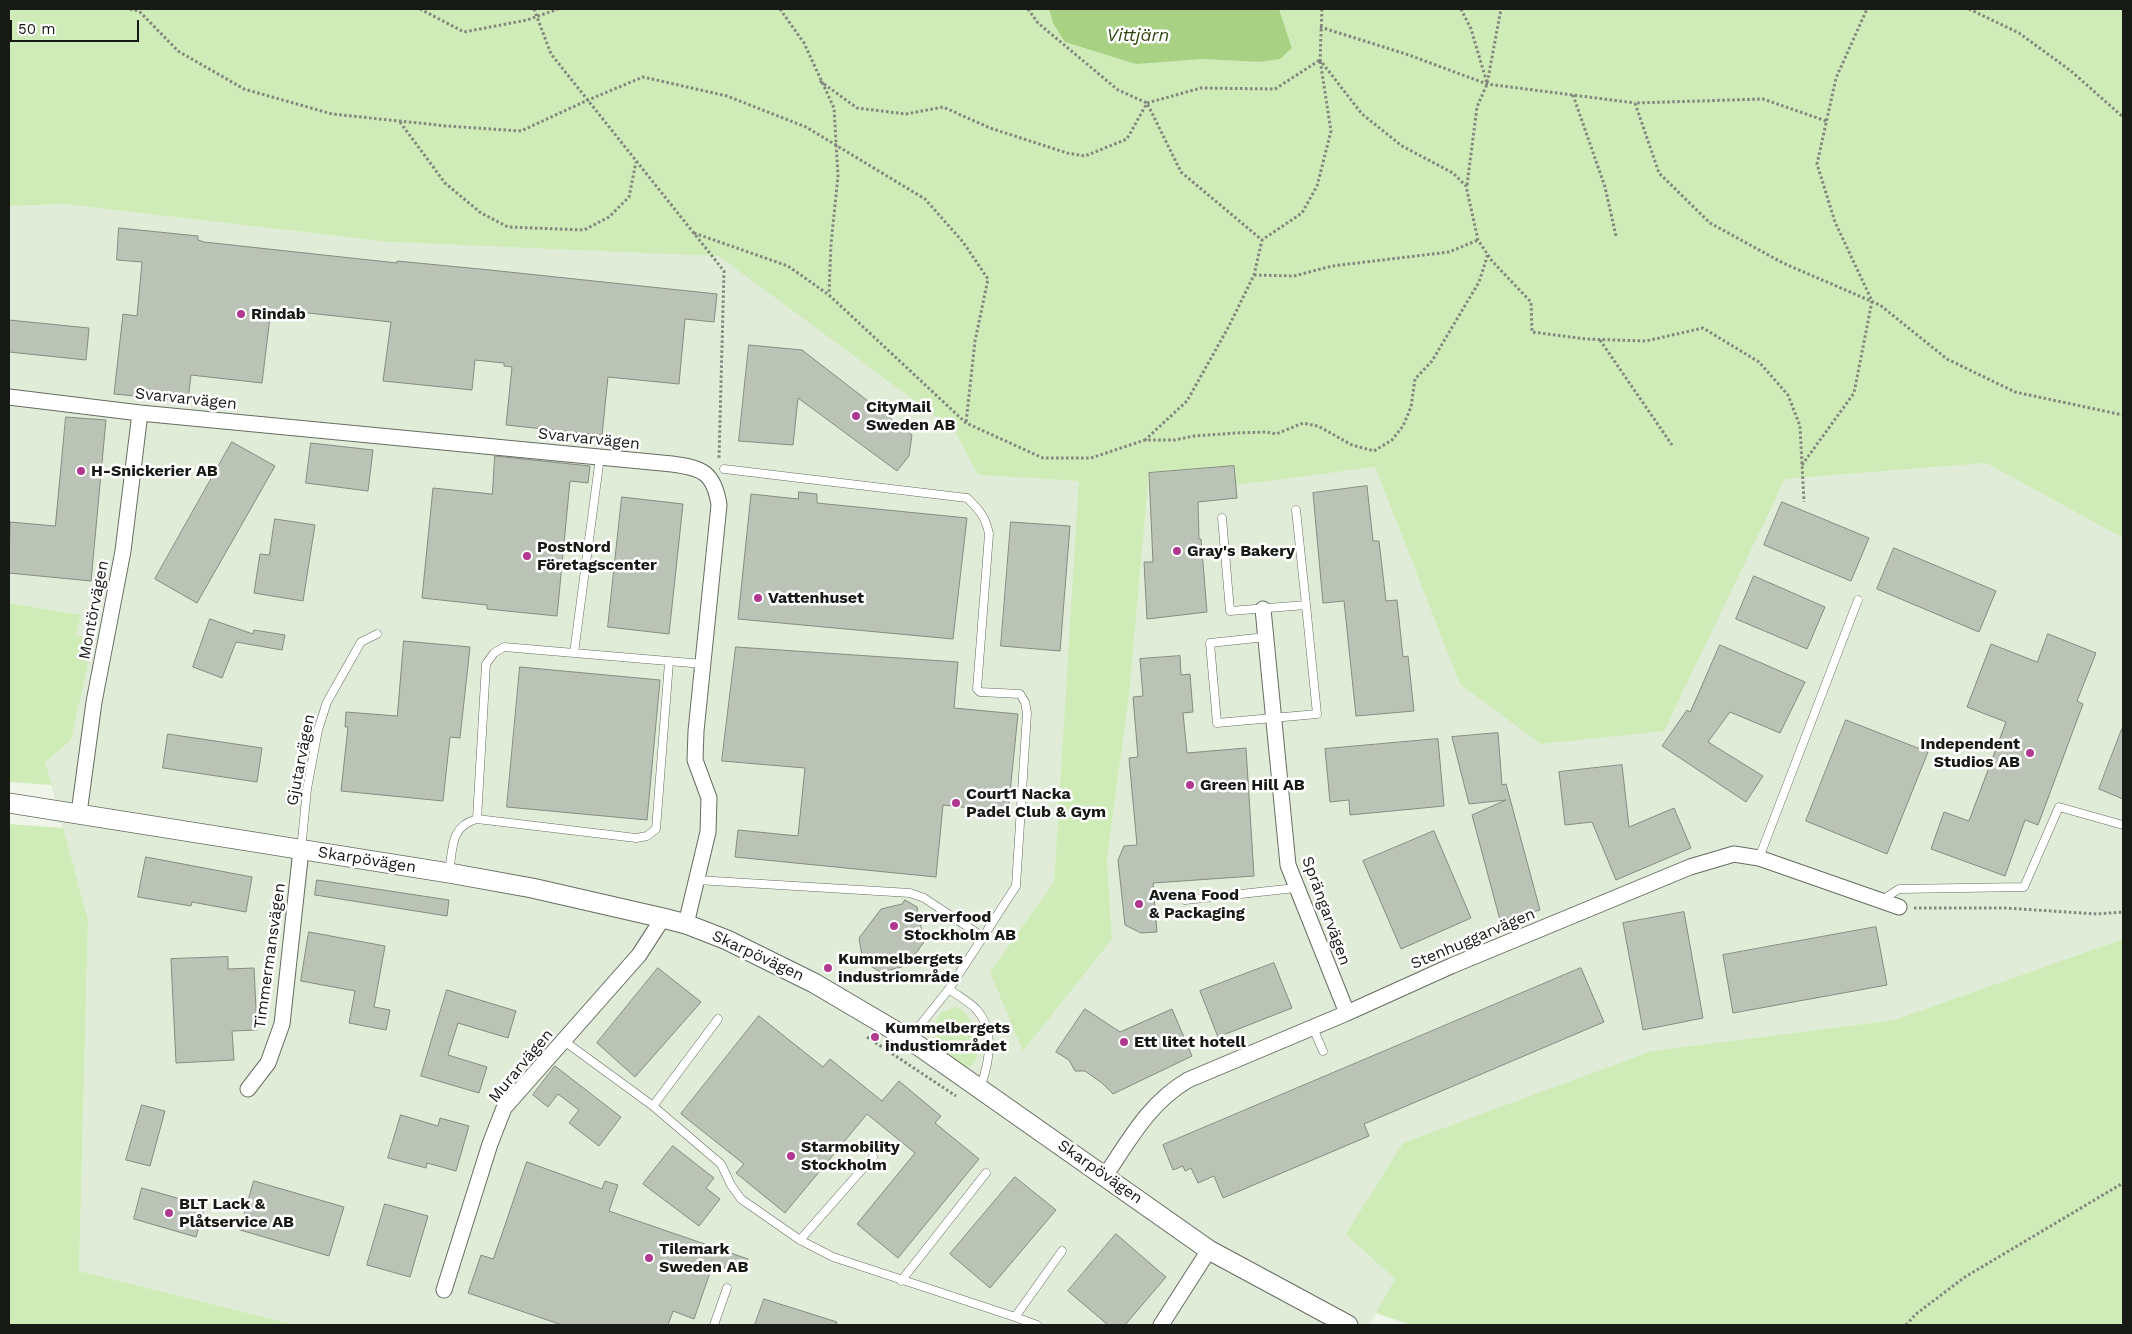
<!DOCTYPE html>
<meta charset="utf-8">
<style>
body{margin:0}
#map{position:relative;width:2132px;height:1334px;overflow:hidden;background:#eff6e9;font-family:"Work Sans",sans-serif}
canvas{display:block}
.frame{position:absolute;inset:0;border:10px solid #171915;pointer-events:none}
.scale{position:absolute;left:10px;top:20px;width:129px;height:22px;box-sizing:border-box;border:2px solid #171915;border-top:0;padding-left:6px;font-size:15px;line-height:18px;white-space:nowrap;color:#171915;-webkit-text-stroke:4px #fff;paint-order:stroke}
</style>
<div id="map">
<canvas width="2132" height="1334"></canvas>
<div class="frame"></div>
<div class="scale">50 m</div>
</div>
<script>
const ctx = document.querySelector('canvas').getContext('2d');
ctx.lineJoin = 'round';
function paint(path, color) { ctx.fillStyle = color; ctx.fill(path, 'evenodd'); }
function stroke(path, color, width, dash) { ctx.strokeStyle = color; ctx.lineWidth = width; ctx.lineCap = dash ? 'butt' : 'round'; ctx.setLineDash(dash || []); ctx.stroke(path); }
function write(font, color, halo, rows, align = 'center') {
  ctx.font = font + ' "Work Sans",sans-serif'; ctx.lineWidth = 5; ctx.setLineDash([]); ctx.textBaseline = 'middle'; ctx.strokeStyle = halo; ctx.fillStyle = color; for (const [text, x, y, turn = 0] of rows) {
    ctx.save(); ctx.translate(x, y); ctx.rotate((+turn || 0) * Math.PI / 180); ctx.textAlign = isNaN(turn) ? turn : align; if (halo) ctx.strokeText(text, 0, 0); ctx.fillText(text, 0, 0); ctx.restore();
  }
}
paint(new Path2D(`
 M63 204 389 242 719 255 954 430 978 475 1080 481 1054 882 990 972 1112 939 1107 858 1129 696 1149 473 1234 466 1237 484 1375 467 1460 683 1771 506 1785 479 1986 463 2123 538V939L1894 1020 1652 1051 1396 1279 1369 1325H295L79 1271 88 920 45 763 71 740 76 635 81 615 9 603V206Z`), '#e1ecd8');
paint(new Path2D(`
 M9 9H1049L1053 23 1202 59 1259 62 1292 47 1279 9H2123V538L1986 463 1785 479 1664 731 1541 744 1460 684 1375 467 1236 485 1234 466 1149 473 1129 696 1107 858 1112 939 1023 1051 990 972 1054 882 1079 481 978 475 954 430 719 256 389 242 63 204 9 206Z
 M9 603 81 615 76 635 93 641 71 740 45 763 52 785 9 782Z
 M9 824 63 828 88 920 79 1271 295 1325H9Z
 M2123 939V1325H1411L1376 1313 1395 1279 1346 1234 1403 1143 1652 1051 1894 1020Z
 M955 1007C975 1012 989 1059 967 1068 944 1054 925 1041 940 1013Z`), '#cfebb7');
paint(new Path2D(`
 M1049 9H1279L1292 48 1280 59 1259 62 1202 59 1136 64 1065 42 1053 23Z`), '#a8d183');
const building = new Path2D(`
 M119 228 198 236V240L204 242 397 263V261L490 270 717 294 714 322 685 319 679 384 608 377 602 435 506 425 512 367 504 366V363L475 360 472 390 383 381 391 322 271 309 262 383 191 375 188 401 114 394 123 314 137 316 142 262 117 260Z
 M9 320 89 328 86 360 9 352Z
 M749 345 802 350 912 435 909 456 897 471 798 398 793 445 739 441Z
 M66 417 106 420 91 581 9 573 10 522 55 526Z
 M232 442 275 466 197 603 155 579Z
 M311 443 373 450 368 491 306 483Z
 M495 456 590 466 588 483 570 481 557 616 487 609V605L422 598 433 488 492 494Z
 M1234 466 1237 498 1198 502 1199 539H1201L1207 612 1147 619 1144 562H1153L1149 473Z
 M1367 486 1373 541H1379L1386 601 1397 600 1403 657 1408 656 1414 711 1356 716 1344 601 1323 603 1313 493Z
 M799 492 817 494V503L967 518 953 639 738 619 751 494 798 499Z
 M622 497 683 504 669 634 608 627Z
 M1782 502 1869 538 1851 581 1764 545Z
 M275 519 315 525 303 601 254 593 260 554 269 555Z
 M1011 522 1070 526 1060 651 1001 646Z
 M1894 548 1996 591 1979 632 1877 589Z
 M1754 576 1825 607 1807 649 1736 619Z
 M210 619 253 634 254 630 285 635 282 650 236 642 222 678 193 667Z
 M2048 634 2096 653 2077 701 2083 704 2038 825 2025 820 2005 876 1931 849 1944 812 1969 821 2006 722 1967 707 1991 644 2037 662Z
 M404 641 470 647 460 738 450 737 443 801 341 791 348 727H345L346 712 397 716Z
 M1720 645 1805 682 1780 733 1730 712 1708 742 1763 776 1746 802 1662 746 1687 710 1690 712Z
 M736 647 958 662 954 708 1018 714 1008 812 943 805 936 877 735 857 738 830 798 836 805 768 722 761Z
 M1180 656 1181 675 1190 674 1193 712 1183 713 1187 753 1246 748 1254 876 1153 883 1157 932 1141 933 1125 925 1118 860 1124 846 1137 845 1129 758 1138 757 1133 697 1143 696 1140 659Z
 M520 667 660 680 647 820 507 807Z
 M1846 720 1928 752 1887 854 1806 821Z
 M2122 729H2123V799L2099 789Z
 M1498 733 1502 785 1506 784 1540 910 1500 920 1472 815 1506 800 1469 804 1452 737Z
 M168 734 262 748 257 782 163 768Z
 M1438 739 1444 806 1350 815 1349 800 1330 802 1325 749Z
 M1622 765 1629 827 1674 808 1691 848 1616 880 1592 822 1565 825 1559 772Z
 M1434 831 1471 918 1401 949 1363 861Z
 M146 857 252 877 246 912 192 902 191 906 138 897Z
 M317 880 449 900 447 916 315 895Z
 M905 900 917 907 924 942 911 960 908 959 902 967 880 972 863 961 859 938 881 909 902 904Z
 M1684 912 1703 1018 1643 1030 1623 923Z
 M1876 927 1887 985 1733 1013 1723 955Z
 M309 932 385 946 374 1007 390 1010 386 1030 349 1023 355 991 301 981Z
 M228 957V969L254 968 257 1030 232 1031 234 1060 176 1063 171 959Z
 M1274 963 1292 1008 1218 1037 1200 991Z
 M658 968 701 1002 635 1077 597 1043Z
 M1581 968 1604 1022 1364 1124 1369 1136 1223 1198 1214 1176 1198 1183 1191 1168 1185 1171 1183 1166 1173 1170 1163 1145Z
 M447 990 516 1011 508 1038 458 1023 448 1055 487 1067 479 1093 421 1076Z
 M1085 1009 1120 1032 1172 1009 1192 1056 1113 1094 1102 1083 1085 1071H1075L1069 1060 1056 1052Z
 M759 1016 823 1067 830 1059 882 1101 899 1081 941 1116 935 1123 979 1159 898 1258 857 1224 915 1153 867 1114 785 1213 736 1173 744 1164 681 1114Z
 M555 1066 621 1117 599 1146 569 1123 579 1110 558 1094 548 1107 533 1095Z
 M142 1105 165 1111 150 1166 126 1160Z
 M401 1115 438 1126 440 1118 469 1126 456 1171 427 1163 426 1168 388 1158Z
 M673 1146 714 1178 706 1188 720 1199 699 1226 643 1184Z
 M527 1162 602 1189 605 1181 618 1185 609 1211 748 1259 743 1274 713 1264 694 1319 673 1311 668 1325H562L468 1293 481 1255 493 1259Z
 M1015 1177 1056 1210 990 1288 950 1254Z
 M254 1181 344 1207 329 1256 240 1230Z
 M142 1188 205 1206 196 1237 134 1219Z
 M385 1204 428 1216 410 1277 367 1265Z
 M1116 1234 1166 1277 1125 1325H1108L1068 1291Z
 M764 1299 837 1322 836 1325H755Z`);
paint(building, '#bbc2b6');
stroke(building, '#858c80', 1);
const service = new Path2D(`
 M724 469 967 498C979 509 986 518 989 534L977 689 980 692 1020 694 1025 702 1027 713 1016 886 983 937
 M1222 518 1230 611 1306 605 1296 510
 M1266 637 1210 643 1217 723 1317 714 1306 605
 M574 653 600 457
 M477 819 636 838 647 836 656 829 669 662
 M301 850 307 789 318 730 327 702 361 642 377 634
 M1759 858 1858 600
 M449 872C453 849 450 826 477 819L486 664 494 653 504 647 703 664
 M697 880 910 893 924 898 983 937 949 989 909 1039
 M1185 900 1296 888
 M1882 900 1899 889 2024 887 2059 807 2123 825
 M949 989C958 996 970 1002 977 1010 996 1032 989 1064 980 1088
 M1313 1028 1323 1051
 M564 1041 653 1106 721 1164 731 1185 741 1199 800 1240 833 1257 1015 1317
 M653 1106 718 1019
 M800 1240 873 1157
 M901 1281 986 1173
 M714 1325 727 1288
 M1037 1325 1015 1317 1062 1251`);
const minor = new Path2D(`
 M9 397 140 413 672 464C702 468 714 472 719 505L696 731 695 760 709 798 708 832 686 924
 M1263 609 1288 865 1347 1013
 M79 813 94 702 123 551 140 413
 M248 1089 268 1063 282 1024 301 850
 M1105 1176C1130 1139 1149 1103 1188 1080L1347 1013 1451 966 1690 867 1734 854 1759 858 1899 907
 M444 1290 490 1144 504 1108 639 955 663 918
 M1161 1325 1209 1250`);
const tertiary = new Path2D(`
 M9 803 449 873 532 888 663 918 686 924 727 940 814 983 909 1039 1209 1250 1348 1325`);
stroke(service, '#666c61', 9);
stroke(minor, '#666c61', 17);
stroke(tertiary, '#666c61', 21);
stroke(new Path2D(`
 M130 9 139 11 178 51 244 89 332 114 447 126 521 131 588 100 643 77 727 96 806 127 925 199 963 242 988 279 975 341 966 423
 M420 9 464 32 527 20 558 9
 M534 9 551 54 724 271 719 459
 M780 9 804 43 834 108 838 176 831 244 829 294
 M1028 9 1038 23 1118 90 1147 103 1181 172 1262 240 1254 275 1229 326 1187 401 1145 440
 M1322 9 1320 60 1362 114 1402 146 1453 173 1466 186 1478 240 1492 261 1531 302 1532 332 1586 339 1646 341 1703 328 1759 362 1788 395 1800 426 1804 502
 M1461 9 1471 29 1487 83
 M1969 9 2019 33 2071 71 2123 117
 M1320 27 1406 54 1487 84 1635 103
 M820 81 857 108 906 114 943 107 990 128 1067 153 1085 156 1127 139 1147 103 1201 88 1275 89 1320 60 1331 131 1317 186 1302 213 1262 240
 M1573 95 1605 187 1616 236
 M1826 121 1763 99 1635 103 1659 173 1710 223 1783 263 1880 305 1947 359 2015 392 2123 415
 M400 122 445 183 481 213 508 227 584 230 609 217 629 197 636 162
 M1467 185 1477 107 1487 84 1501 9
 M694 233 788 266 829 295 966 423 1043 458H1091L1145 440H1175L1194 436 1236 433 1266 432 1276 434 1303 423 1318 426 1352 445 1374 451 1392 440 1403 426 1411 407 1415 379 1432 361 1479 282 1488 254
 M1254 275 1294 276 1332 266 1449 252 1478 240
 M1600 340 1672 445
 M1802 465 1854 393 1872 301 1835 222 1817 164 1836 78 1867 9
 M1914 908H2005L2097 914 2123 912
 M867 1037 956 1096
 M1906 1325 1916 1314 1965 1277 2123 1183`), '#82867e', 3, [2.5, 2.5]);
stroke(service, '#fff', 8);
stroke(minor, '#fff', 15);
stroke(tertiary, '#fff', 19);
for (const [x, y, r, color] of [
 [241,314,5,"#b0398f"],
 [856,416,5,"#b0398f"],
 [81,471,5,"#b0398f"],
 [1177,551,5,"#b0398f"],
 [527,556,5,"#b0398f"],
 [758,598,5,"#b0398f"],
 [2030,753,5,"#b0398f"],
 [1190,785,5,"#b0398f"],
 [956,803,5,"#b0398f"],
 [1139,904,5,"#b0398f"],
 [894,926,5,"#b0398f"],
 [828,968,5,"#b0398f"],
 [875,1037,5,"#b0398f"],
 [1124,1042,5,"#b0398f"],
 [791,1156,5,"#b0398f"],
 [169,1213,5,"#b0398f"],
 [649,1258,5,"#b0398f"]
]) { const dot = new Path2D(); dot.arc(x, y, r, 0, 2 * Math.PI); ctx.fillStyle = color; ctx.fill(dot); stroke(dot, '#fff', 2); }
write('bold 16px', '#171915', '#fff', [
 ["Rindab",251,314],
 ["CityMail",866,407],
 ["Sweden AB",866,425],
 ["H-Snickerier AB",91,471],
 ["PostNord",537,547],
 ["Företagscenter",537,565],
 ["Gray's Bakery",1187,551],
 ["Vattenhuset",768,598],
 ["Independent",2020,744,"right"],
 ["Studios AB",2020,762,"right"],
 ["Green Hill AB",1200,785],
 ["Court1 Nacka",966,794],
 ["Padel Club & Gym",966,812],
 ["Avena Food",1149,895],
 ["& Packaging",1149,913],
 ["Serverfood",904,917],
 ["Stockholm AB",904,935],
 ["Kummelbergets",838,959],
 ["industriområde",838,977],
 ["Kummelbergets",885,1028],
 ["industiområdet",885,1046],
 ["Ett litet hotell",1134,1042],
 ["Starmobility",801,1147],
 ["Stockholm",801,1165],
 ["BLT Lack &",179,1204],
 ["Plåtservice AB",179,1222],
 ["Tilemark",659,1249],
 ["Sweden AB",659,1267]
], 'left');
write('16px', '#171915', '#fff', [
 ["Svarvarvägen",186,399,6],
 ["Svarvarvägen",589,439,6],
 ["Montörvägen",94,610,-79],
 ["Gjutarvägen",301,760,-79],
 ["Skarpövägen",367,860,9],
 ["Sprängarvägen",1326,911,70],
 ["Stenhuggarvägen",1473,939,-23],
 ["Timmermansvägen",270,956,-82],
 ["Skarpövägen",758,956,25],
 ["Murarvägen",521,1066,-50],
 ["Skarpövägen",1100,1172,35]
]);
write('italic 18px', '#2e4710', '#fff', [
 ["Vittjärn",1138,36]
]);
</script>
